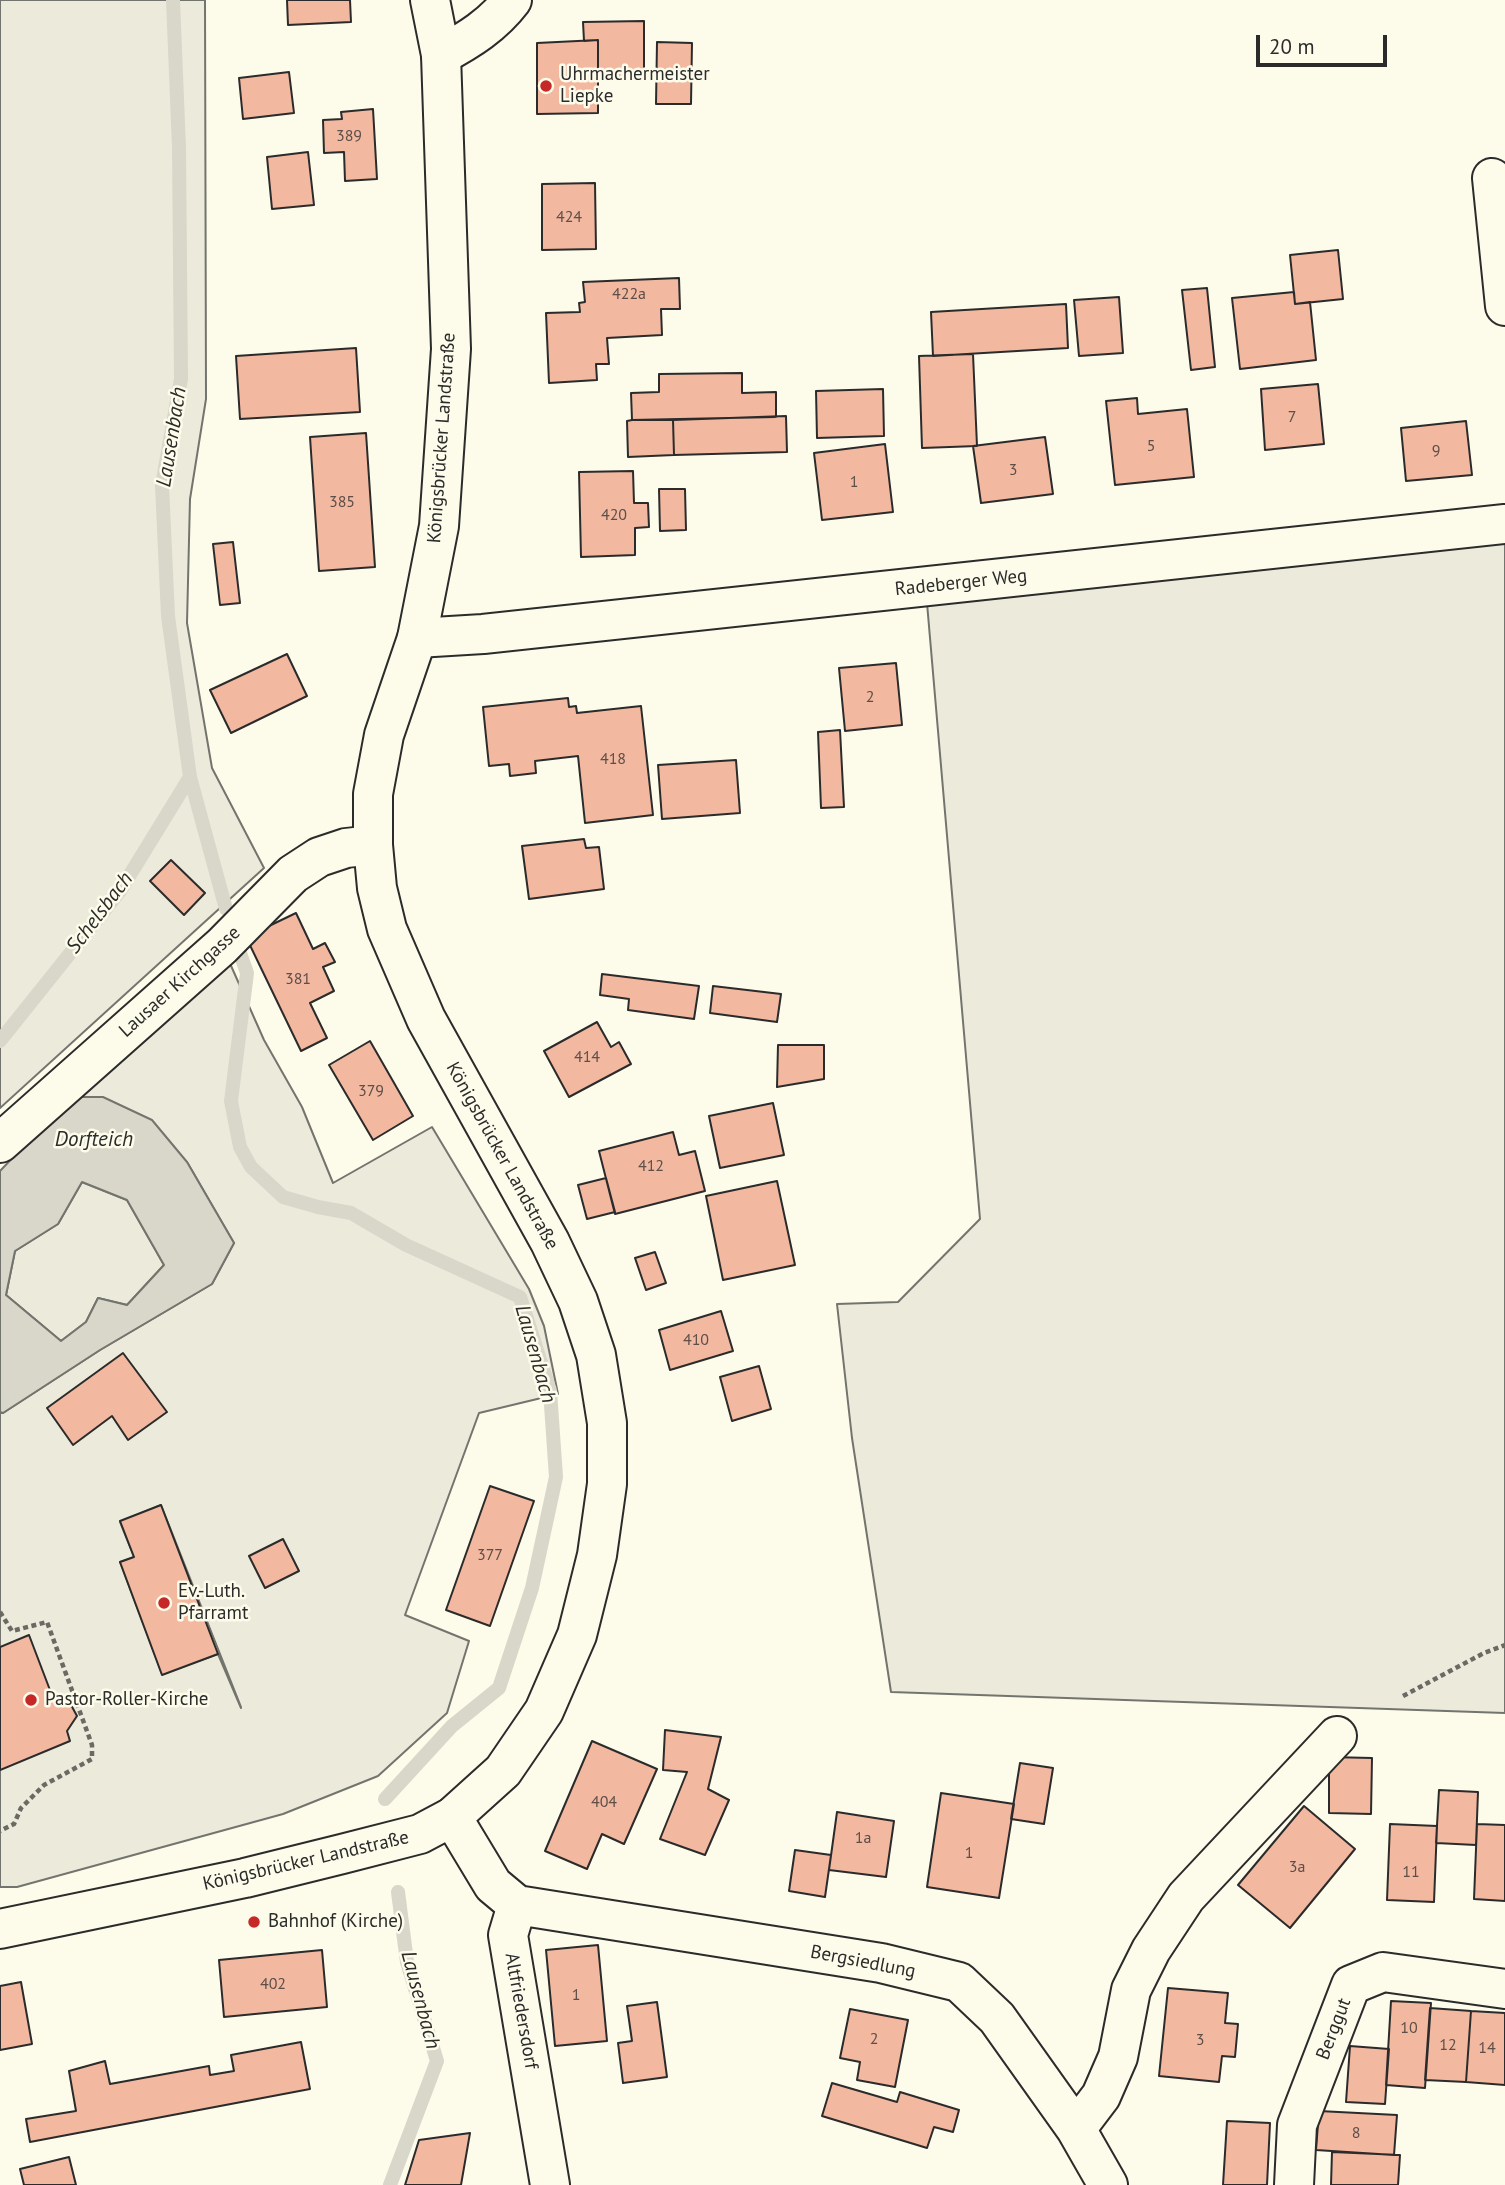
<!DOCTYPE html>
<meta charset="utf-8">
<style>
body{margin:0}
#map{position:relative;width:1505px;height:2185px;overflow:hidden;background:#fdfbea;font-family:"PT Sans",sans-serif}
canvas{display:block}
.scale{position:absolute;left:1256px;top:35px;width:131px;height:32px;box-sizing:border-box;border:4px solid #2b2b2b;border-top:0;padding-left:9px;font-size:21px;line-height:24px;white-space:nowrap;color:#2b2b2b;-webkit-text-stroke:5px #fdfbea;paint-order:stroke}
</style>
<div id="map">
<canvas width="1505" height="2185"></canvas>
<div class="scale">20 m</div>
</div>
<script>
const ctx = document.querySelector('canvas').getContext('2d');
ctx.lineJoin = 'round';
function paint(path, color) { ctx.fillStyle = color; ctx.fill(path, 'evenodd'); }
function stroke(path, color, width, dash) { ctx.strokeStyle = color; ctx.lineWidth = width; ctx.lineCap = dash ? 'butt' : 'round'; ctx.setLineDash(dash || []); ctx.stroke(path); }
function write(font, color, halo, rows, align = 'center') {
  ctx.font = font + ' "PT Sans",sans-serif'; ctx.lineWidth = 5; ctx.setLineDash([]); ctx.textBaseline = 'middle'; ctx.strokeStyle = halo; ctx.fillStyle = color; for (const [text, x, y, turn = 0] of rows) {
    ctx.save(); ctx.translate(x, y); ctx.rotate((+turn || 0) * Math.PI / 180); ctx.textAlign = isNaN(turn) ? turn : align; if (halo) ctx.strokeText(text, 0, 0); ctx.fillText(text, 0, 0); ctx.restore();
  }
}
const green = new Path2D(`
 M0 0H205L206 399 190 499 187 623 212 768 264 868 0 1108Z
 M1505 542V1713L891 1692 852 1438 837 1304 898 1302 980 1219 927 603Z
 M228 959 264 1040 302 1107 333 1183 432 1127 529 1289 544 1326 558 1394 479 1413 405 1615 469 1641 447 1713 378 1776 283 1814 17 1887H0V1413H3L100 1350 212 1284 234 1243 187 1162 79 1097ZM161 1505 241 1707V1708L218 1654 162 1674 120 1562 134 1557 120 1522Z
 M82 1182 127 1200 164 1265 127 1305 98 1298 86 1322 61 1341 6 1295 15 1251 58 1224Z`);
paint(green, '#ecebdb');
stroke(green, '#74746e', 2);
const water = new Path2D(`
 M79 1097H103L152 1120 187 1162 234 1243 212 1284 100 1350 3 1413 0 1412V1171L53 1115ZM82 1182 127 1200 164 1265 127 1305 98 1298 86 1322 61 1341 6 1295 15 1251 58 1224Z`);
paint(water, '#d8d7c9');
stroke(water, '#74746e', 2);
stroke(new Path2D(`
 M173 0 179 148 181 379 162 485 168 616 190 777 226 909
 M238 947 247 973 231 1101 240 1147 251 1167 283 1197 318 1207 351 1213 406 1245 520 1297 550 1391 556 1477 532 1588 499 1688 452 1726 385 1799
 M0 1041 120 891 190 777
 M390 2185 437 2061 407 1962 398 1892`), '#d8d7c9', 14);
const building = new Path2D(`
 M287 0H350L351 22 288 25Z
 M644 21V77H598V40L584 41 583 22Z
 M598 40V113L537 114V43Z
 M657 42 692 43 691 104H656Z
 M289 72 294 113 243 119 239 78Z
 M373 109 377 179 345 181 344 152 324 153 323 120 342 119 341 112Z
 M308 152 314 205 272 209 267 157Z
 M595 183 596 249 542 250V184Z
 M1338 250 1343 299 1295 304 1290 255Z
 M679 278 680 309H661L662 335 607 338 609 364H596L597 380 549 383 546 313 580 312 579 303 585 302 583 282Z
 M1207 288 1215 367 1191 370 1182 290Z
 M1294 292 1295 304 1310 302 1316 360 1240 369 1232 298Z
 M1119 297 1123 353 1079 356 1074 300Z
 M1066 304 1068 348 933 356 931 312Z
 M356 348 360 412 240 419 236 356Z
 M973 354 977 446 922 448 919 356Z
 M742 373V393L776 392V417L632 420 631 393 659 392V374Z
 M1318 384 1324 444 1265 450 1261 389Z
 M883 389 884 436 817 438 816 391Z
 M1137 398 1138 414 1187 409 1194 477 1115 485 1106 401Z
 M786 416 787 452 674 455 673 420Z
 M632 420H673L674 455 628 457 627 421Z
 M1466 421 1472 475 1406 481 1401 428Z
 M366 433 375 567 319 571 310 437Z
 M1045 437 1053 494 981 503 973 446Z
 M885 444 893 512 822 520 814 453Z
 M633 471 634 503H648L649 527 635 528V555L581 557 579 472Z
 M659 489H685L686 530 660 531Z
 M233 542 240 603 220 605 213 544Z
 M287 654 307 696 231 733 210 690Z
 M896 663 902 725 845 731 839 668Z
 M568 698 569 707 576 706 577 713 641 706 653 815 585 823 578 756 535 761 536 773 510 776 509 764 489 766 483 707Z
 M840 730 844 807 821 808 818 732Z
 M736 760 740 813 662 819 658 765Z
 M584 839 586 848 599 847 604 889 529 899 522 846Z
 M171 860 205 893 184 915 150 881Z
 M296 913 313 949 325 943 335 962 323 967 334 991 310 1003 327 1038 301 1051 246 937Z
 M602 974 699 986 694 1019 628 1010 629 999 600 995Z
 M713 986 781 994 777 1022 710 1013Z
 M597 1022 611 1047 619 1042 631 1064 569 1097 544 1051Z
 M370 1041 413 1116 373 1140 329 1065Z
 M778 1045H824V1079L777 1087Z
 M773 1103 784 1155 720 1168 709 1116Z
 M673 1132 679 1155 695 1151 705 1191 615 1214 599 1151Z
 M606 1178 615 1212 587 1219 578 1185Z
 M777 1181 795 1265 723 1280 706 1196Z
 M655 1252 666 1283 646 1290 635 1258Z
 M721 1311 733 1351 670 1370 659 1330Z
 M123 1353 167 1412 128 1440 112 1416 73 1445 47 1408Z
 M759 1366 771 1409 732 1421 720 1377Z
 M490 1486 534 1501 490 1626 446 1610Z
 M161 1505 218 1654 162 1675 120 1562 134 1557 120 1521Z
 M283 1539 299 1571 265 1588 249 1556Z
 M29 1635 53 1698 70 1703 77 1716 67 1731 70 1741 0 1770V1647Z
 M665 1730 721 1737 708 1789 729 1800 705 1855 660 1839 687 1772 663 1770Z
 M592 1741 657 1769 624 1844 602 1834 587 1869 545 1851Z
 M1329 1757 1372 1758 1371 1814 1329 1813Z
 M1020 1763 1053 1768 1044 1824 1011 1819Z
 M1439 1790 1478 1792 1476 1845 1436 1843Z
 M941 1793 1014 1804 999 1898 927 1887Z
 M1304 1806 1355 1849 1290 1928 1238 1885Z
 M837 1812 894 1821 886 1877 829 1870Z
 M1390 1824 1437 1826 1434 1902 1387 1900Z
 M1477 1824 1505 1825V1901L1474 1899Z
 M795 1850 831 1855 825 1897 789 1891Z
 M598 1945 607 2041 555 2046 546 1950Z
 M322 1950 327 2007 224 2017 219 1960Z
 M21 1982 32 2044 0 2050V1986Z
 M1168 1988 1228 1993 1225 2023 1238 2024 1235 2057 1222 2056 1219 2082 1159 2076Z
 M1391 2001 1431 2003 1425 2088 1386 2085Z
 M657 2002 667 2077 623 2083 618 2043 632 2041 627 2006Z
 M1430 2008 1471 2011 1466 2082 1425 2080Z
 M850 2009 908 2020 895 2087 857 2080 860 2062 840 2058Z
 M1471 2011 1505 2013V2085L1466 2082Z
 M301 2042 310 2089 30 2142 26 2119 76 2111 69 2071 105 2061 110 2084 209 2066 210 2075 234 2071 231 2055Z
 M1350 2046 1389 2049 1385 2104 1346 2102Z
 M832 2083 897 2102 900 2092 959 2110 953 2132 934 2127 927 2148 822 2116Z
 M1319 2111 1397 2115 1394 2155 1316 2150Z
 M1227 2121 1270 2123 1267 2185H1223Z
 M470 2133 461 2185H405L419 2140Z
 M1332 2152 1400 2155 1398 2185H1331Z
 M69 2157 76 2185H24L20 2169Z`);
paint(building, '#f2b8a0');
stroke(building, '#2b2b2b', 2);
const minor = new Path2D(`
 M441 55C469 40 493 25 512 0
 M1492 178 1505 306
 M417 638 483 634 1505 524
 M0 1143 222 946 293 874 319 857 346 848 373 845
 M452 1817 493 1885 517 1905
 M517 1905 881 1963 959 1982 997 2018 1076 2129 1108 2185
 M517 1905 508 1935 550 2185
 M1076 2129 1101 2096 1118 2057 1131 1990 1151 1950 1186 1897 1337 1736
 M1294 2185 1297 2125 1351 1985 1383 1972 1505 1989`);
const major = new Path2D(`
 M0 1929 245 1878 342 1854 420 1834 452 1817 503 1771 544 1711 577 1635 597 1555 607 1484V1423L596 1355 578 1301 550 1242 426 1019 387 929 377 888 373 845V794L384 735 417 638 439 526 451 349 441 55 430 0`);
stroke(minor, '#2b2b2b', 42);
stroke(major, '#2b2b2b', 42);
stroke(new Path2D(`
 M0 1612 12 1631 47 1622 92 1745V1759L44 1785 21 1808 14 1824 0 1831
 M1403 1696 1484 1653 1505 1645`), '#6a6964', 4.5, [5, 3.5]);
stroke(minor, '#fdfbea', 38);
stroke(major, '#fdfbea', 38);
for (const [x, y, r, color] of [
 [546,86,7,"#c62828"],
 [164,1603,7,"#c62828"],
 [31,1700,7,"#c62828"],
 [254,1922,7,"#c62828"]
]) { const dot = new Path2D(); dot.arc(x, y, r, 0, 2 * Math.PI); ctx.fillStyle = color; ctx.fill(dot); stroke(dot, '#fdfbea', 2.5); }
write('16px', '#5d4e48', null, [
 ["389",349,136],
 ["424",569,217],
 ["422a",629,294],
 ["7",1292,417],
 ["5",1151,446],
 ["9",1436,451],
 ["3",1013,470],
 ["1",854,482],
 ["385",342,502],
 ["420",614,515],
 ["2",870,697],
 ["418",613,759],
 ["381",298,979],
 ["414",587,1057],
 ["379",371,1091],
 ["412",651,1166],
 ["410",696,1340],
 ["377",490,1555],
 ["404",604,1802],
 ["1a",863,1838],
 ["1",969,1853],
 ["3a",1297,1867],
 ["11",1411,1872],
 ["402",273,1984],
 ["1",576,1995],
 ["10",1409,2028],
 ["2",874,2039],
 ["3",1200,2040],
 ["12",1448,2045],
 ["14",1487,2048],
 ["8",1356,2133]
]);
write('19px', '#2b2b2b', '#fdfbea', [
 ["Uhrmachermeister",560,75],
 ["Liepke",560,97],
 ["Ev.-Luth.",178,1592],
 ["Pfarramt",178,1614],
 ["Pastor-Roller-Kirche",45,1700],
 ["Bahnhof (Kirche)",268,1922]
], 'left');
write('19px', '#2b2b2b', '#fdfbea', [
 ["Königsbrücker Landstraße",442,438,-86],
 ["Radeberger Weg",961,583,-6],
 ["Lausaer Kirchgasse",180,982,-42],
 ["Königsbrücker Landstraße",502,1156,61],
 ["Königsbrücker Landstraße",306,1861,-13],
 ["Bergsiedlung",863,1962,11],
 ["Altfriedersdorf",521,2011,80],
 ["Berggut",1334,2029,-69]
]);
write('italic 21px', '#2b2b2b', '#fdfbea', [
 ["Lausenbach",172,437,-81],
 ["Schelsbach",100,913,-53],
 ["Dorfteich",94,1140],
 ["Lausenbach",535,1354,74],
 ["Lausenbach",420,2000,75]
]);
</script>
